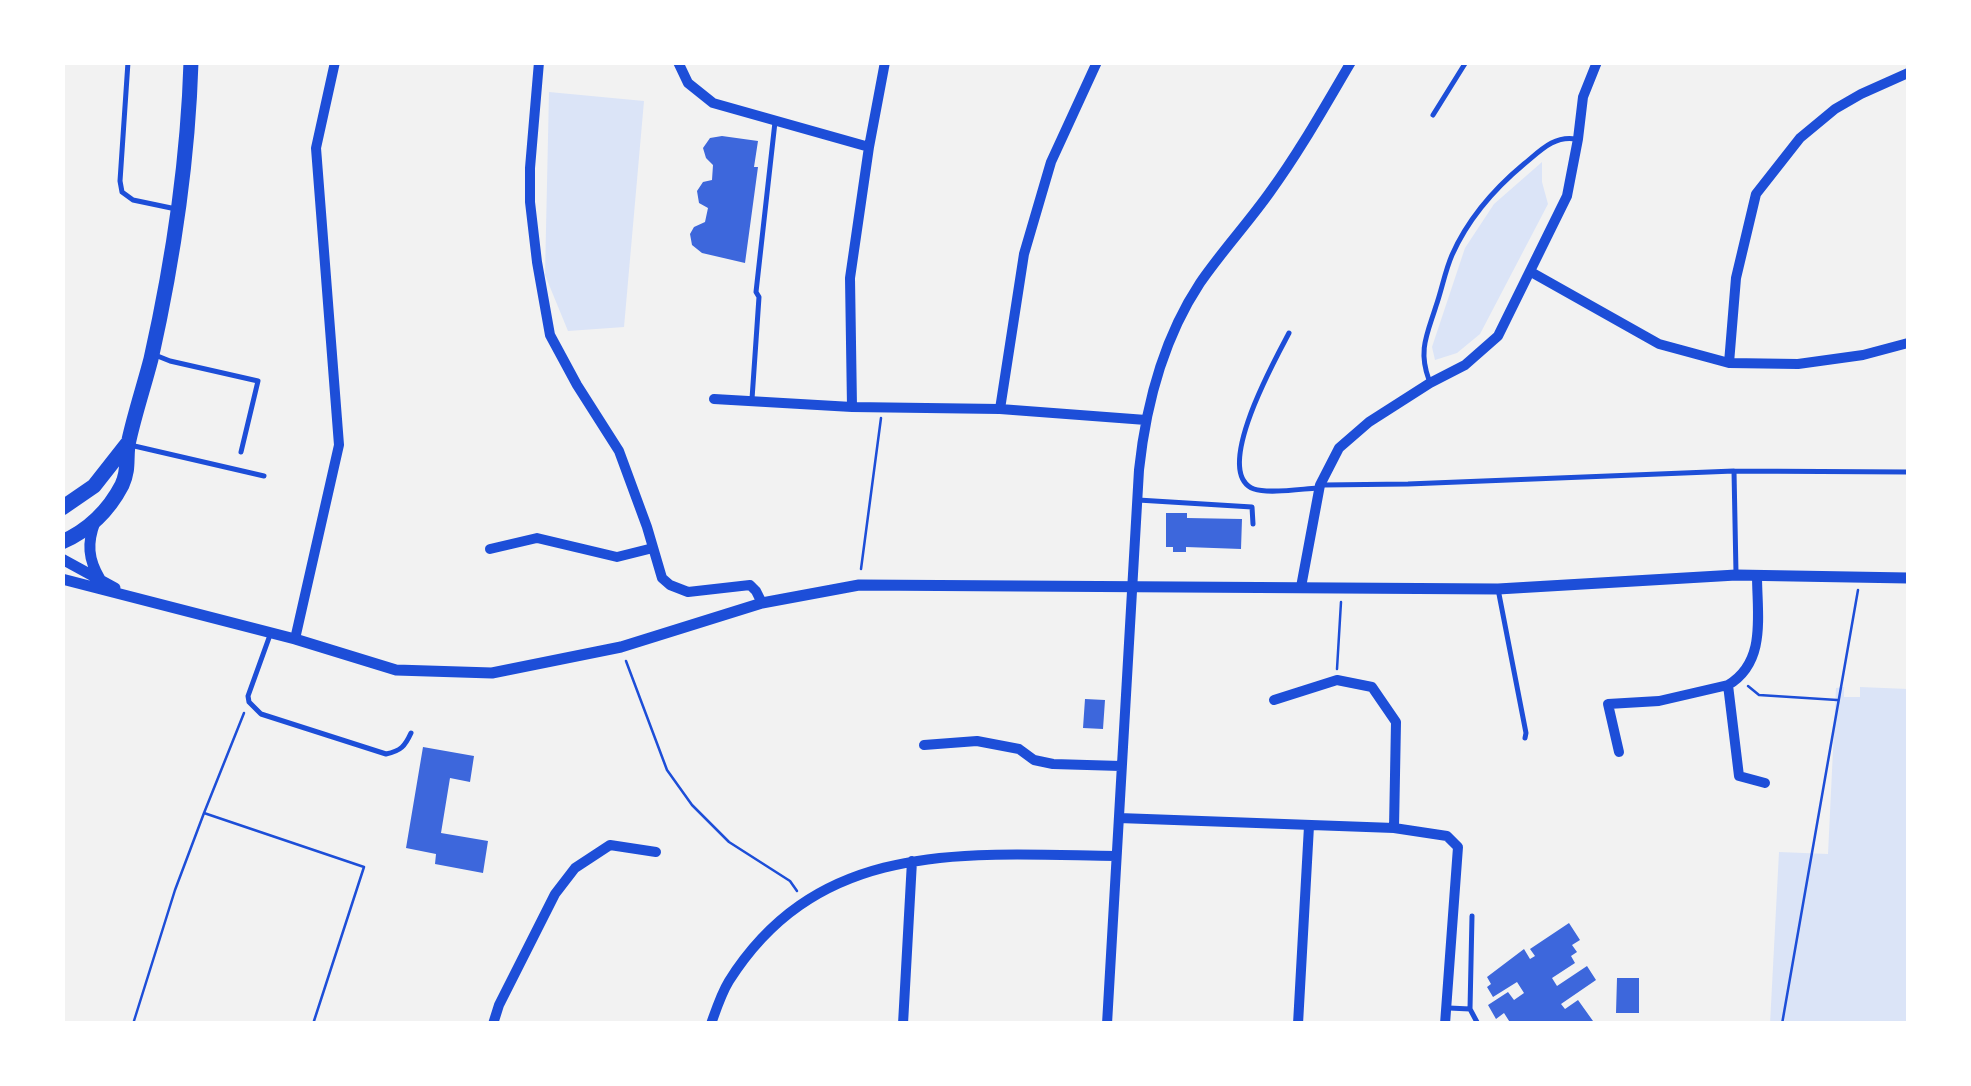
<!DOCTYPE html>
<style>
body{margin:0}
#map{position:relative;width:1971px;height:1086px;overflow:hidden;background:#f2f2f2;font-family:"PT Sans",sans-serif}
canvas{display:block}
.frame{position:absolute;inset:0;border:65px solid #fff;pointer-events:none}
</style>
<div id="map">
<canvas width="1971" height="1086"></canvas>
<div class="frame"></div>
</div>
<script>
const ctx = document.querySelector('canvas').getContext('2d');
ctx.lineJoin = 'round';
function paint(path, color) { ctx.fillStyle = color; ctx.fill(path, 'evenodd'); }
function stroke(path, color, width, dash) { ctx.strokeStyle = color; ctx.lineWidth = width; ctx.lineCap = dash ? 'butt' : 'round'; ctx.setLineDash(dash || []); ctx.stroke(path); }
paint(new Path2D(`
 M549 92 644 101 624 327 568 331 545 275Z
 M1542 162V182L1548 204 1480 334 1457 353 1435 360 1432 347 1465 248 1494 204Z
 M1844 687V697H1860V687L1908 689V1023L1770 1024 1779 852 1828 854 1836 688Z`), '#dbe4f7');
paint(new Path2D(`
 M722 136 758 141 754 167H758L745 263 702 253 692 245 690 234 694 227 705 222 708 208 699 203 697 191 703 182 712 180 713 165 706 158 703 148 710 138Z
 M1166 513H1187V518L1242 519 1241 549 1186 547V552H1173V547H1166Z
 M1085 699 1105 700 1103 729 1083 728Z
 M423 747 474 756 470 782 450 778 441 833 488 841 483 873 435 864 436 854 406 848Z
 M1569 923 1580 940 1572 945 1577 952 1571 956 1575 963 1552 978 1557 986 1587 966 1596 980 1561 1004 1565 1009 1578 1000 1593 1021 1589 1024H1511L1504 1013 1496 1019 1488 1005 1508 992 1514 1000 1524 993 1517 982 1493 997 1487 987 1491 984 1487 977 1524 949 1530 959 1535 956 1530 949Z
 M1617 978H1639V1013H1616Z`), '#3d67dc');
stroke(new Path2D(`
 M861 569 881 418
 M626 661 667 770 692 805 729 842 790 881 797 891
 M1337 669 1341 602
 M1748 686 1759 695 1837 700
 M244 713 204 813 364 867 313 1024
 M133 1024 175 890 204 813
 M1782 1024 1858 590`), '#1d4ed8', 2.5);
stroke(new Path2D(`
 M128 62 120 181 122 192 133 200 176 209
 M1433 115 1466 62
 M1289 333C1276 358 1211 473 1254 489 1268 494 1301 489 1317 488
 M155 355 170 361 258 381 241 452
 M1429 380C1418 350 1427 335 1436 306 1442 289 1445 271 1452 255 1468 219 1494 189 1524 164 1540 151 1554 135 1576 139
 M752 399 759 297 756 292 775 122
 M130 445 264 476
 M1734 471 1736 573
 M1323 485 1408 484 1734 471 1908 472
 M1138 500 1252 507 1253 524
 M1498 589 1526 733 1525 738
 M270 635 248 696 249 702 261 714 386 754C401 751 405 746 411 733
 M1449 1008 1470 1009 1478 1024
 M1470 1009 1472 916`), '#1d4ed8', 5);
stroke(new Path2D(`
 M539 62 530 168V202L537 262 550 335 577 385 619 451 647 527 662 578 670 585 688 592 750 585 756 591 762 603
 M678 62 688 83 713 103 869 147
 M1531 272 1659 344 1729 363 1798 364 1863 355 1908 343
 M1729 363 1736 278 1756 194 1800 138 1835 109 1861 94 1908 73
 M714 399 852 407 1000 409 1146 420
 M852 407 850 278 869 147 885 62
 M1000 409 1024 254 1051 162 1097 62
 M490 549 537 538 617 557 653 548
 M1757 575C1757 615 1767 662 1728 685L1739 776 1765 783
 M1301 587 1320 485 1339 448 1369 422 1430 383 1465 365 1498 336 1567 196 1578 139 1583 97 1597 62
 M295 639 339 445 316 148 335 62
 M924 745 977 741 1019 749 1034 760 1053 764 1121 766
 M1619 752 1608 704 1659 701 1728 685
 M1119 818 1394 828 1396 722 1372 687 1337 680 1274 700
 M1394 828 1447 836 1458 847 1445 1024
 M493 1024 499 1005 555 894 575 868 610 845 656 852
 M711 1024C716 1010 721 994 729 981 820 837 968 854 1116 856
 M903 1024 912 861
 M1107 1024 1139 470C1146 404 1163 339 1200 283 1222 251 1248 223 1270 192 1300 151 1325 106 1351 62
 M1298 1024 1309 826`), '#1d4ed8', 10);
stroke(new Path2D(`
 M95 522C87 543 88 559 100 579
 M62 559 115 588
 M62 579 295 639 396 670 492 673 621 647 762 603 859 585 1498 589 1736 575 1908 578`), '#1d4ed8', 11);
stroke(new Path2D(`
 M62 508 94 486 127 444
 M62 542C89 530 109 510 122 485 130 468 125 456 129 440 135 413 144 386 151 359 173 261 188 162 191 62`), '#1d4ed8', 15);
</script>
